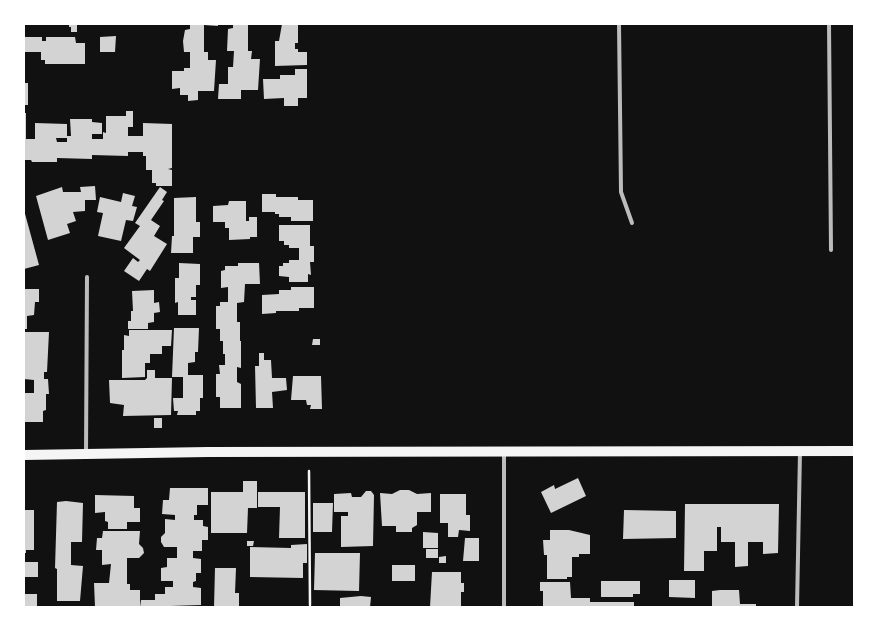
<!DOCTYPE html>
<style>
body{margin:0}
#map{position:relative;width:878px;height:631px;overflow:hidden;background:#111;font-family:Montserrat,sans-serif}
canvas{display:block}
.frame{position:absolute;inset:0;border:25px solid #fff;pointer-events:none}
</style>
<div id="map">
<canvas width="878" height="631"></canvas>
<div class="frame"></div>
</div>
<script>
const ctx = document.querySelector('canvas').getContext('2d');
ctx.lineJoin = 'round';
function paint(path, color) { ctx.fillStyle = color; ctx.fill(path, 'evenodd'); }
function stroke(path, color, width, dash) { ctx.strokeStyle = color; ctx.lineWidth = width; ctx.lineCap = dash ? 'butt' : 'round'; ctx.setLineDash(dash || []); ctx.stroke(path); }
paint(new Path2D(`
 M69 24H77V32H71V27H69Z
 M190 24H218V26L204 25V52H208V60H216L214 91H198V100L188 101V95H180V88L172 89V71H184V68H190V52H184L183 41 185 30 190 29Z
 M233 24H248V51H252L251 59H260L258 90H241V99H218L219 84H228V67H233L234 51H227L228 29 233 28Z
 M282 24H298V43H295V49H298V52H307V65L275 66V41H279Z
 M116 36 115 52H100V37Z
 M24 37H42V41H46V37H75L76 43H85V64H45V60H41V52H24Z
 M295 69H307V98H298V106H284V98L264 99 263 79H280V75H295Z
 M24 83H28V105H24Z
 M126 111H133V127H128V136H143V123L172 124V168L168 169 172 170V186H156V183H152V170H146V156H143V152H128V156L92 155V159L57 158V162H32L31 160H25V165H24V113H26V139H35V123L67 124V136H71L70 119H92V122L102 123V134H92V139H103V132L106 133V116H126ZM56 138H67V142H57Z
 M95 186 96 200H85V211L73 212 76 221 67 224 70 233 48 240 36 196 62 187 63 192H81L80 187Z
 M160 187 167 192 162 200 164 201 151 220 160 226 154 236 167 244 150 271 147 269 139 281 124 271 133 258 138 262 140 260 124 248 140 226 135 223Z
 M123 193 135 196 132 206 137 207 133 221 126 220 121 241 98 236 103 213 97 212 100 197 121 202Z
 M262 194H276V197H298V200H313V221H291V217H279V214H275V212H262Z
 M196 197V222H200V237H193V253H171L172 236H174V198Z
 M229 201H246V221H249V217H257V237H250V239L229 240V228H225V222H213V206L228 205Z
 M24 210 39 265 24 269Z
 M279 225H310V246H314V262H310L311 275 308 274V282H289V277L279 276V266H283V263H289V260H299V248H289V245H284V241H279Z
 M179 263 200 264V285H196V297H191V300H196V315H178V302L175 303V278H179Z
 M238 263H259L260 284H245L244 302 237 303V322H240V341H241V368L237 367V382L241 384V408H220V397H216V374H220L219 365H225V354H223V341H220V329H216V306H220V302H228V287L221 288V271L225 270V266H238Z
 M291 287H314V308H299V311H276V313L262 314V295L279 294V290H291Z
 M24 289H39V302H35L34 315 27 316V329H24Z
 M154 290V303L159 302 160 312 154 313V322L148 323V329H128V321H131V311H133L132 291Z
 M174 328H199L198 352H195V362L188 363V375H203V398H200V411H196V415H177L178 411H174L173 398H183V377H172Z
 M129 330H172L171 346H162V354H150V363H145V377L122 378V350H124V335L129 336Z
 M25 332H49L47 372H44V379H48L49 394H46V410L43 411V422H24V393H34V380L24 379Z
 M313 339H320V345H312Z
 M259 353H264V360H271L272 378H286L287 390 272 392 273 408H256L255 366H259Z
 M147 370H155V378H172L171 415 123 416 124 405 110 403 109 380H145L147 378Z
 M293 376H321L322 409H310L311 405H307L306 400H291Z
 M154 418H162V428H154Z
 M578 478 586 496 551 513 541 492 554 485 555 489Z
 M243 481H257V508H248L247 533H211V492H243Z
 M170 488H208V505H197V515H194V520H203V526L208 527V540H202V551H193V558L201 559V573H196V581L193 582V587L201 588V605L140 607 141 600H155V594H165V587H173V581H161V568L167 567V558H177V547H164L161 542V537L165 533V519L175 520V515L162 514 163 500H169Z
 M400 490H409L417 494 431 493V512H417V525L412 528V532H396V526H382L380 493 392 494Z
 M366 491H371L374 495 373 546 341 547V516H348V512H334V494L351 493 352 497H361Z
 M258 492H305V538H279L280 507H258Z
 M440 494H466V515H470V531L459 530 458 537H448V523H440Z
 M95 495 134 496V508H140V522H127V529H108V522L105 521V512L95 513Z
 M66 501 83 503 82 542H71V565L83 566 80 601H57V569L55 568 57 502Z
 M313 503H333L332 532H313Z
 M685 504H779L778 553 763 554V542H748V566L735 567V542H721V527H717V551H704V571H684Z
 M24 510H34V550H26V553H24Z
 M624 510 676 511V538L623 539Z
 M550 530H569L590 535V554H579V557H572V577H567V579H547V555H544L543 540H550Z
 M103 531H140L139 544 143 548 144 553 139 558H127V584H130V590H140V607H95L94 583H109L111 564 102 565V550H96L97 538H102Z
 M423 532 438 533V548H423Z
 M465 538H479V561H463Z
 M247 541H254L253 546H247Z
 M307 544V563H303V578L250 577V547L291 548V545Z
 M426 549H438V558H426Z
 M315 553H360L359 591 314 590Z
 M446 556V563H439V557Z
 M24 562H38V577H24Z
 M392 565H415V581H392Z
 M215 568H236L235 593H239V607H214Z
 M432 572H461V583H464V592H461V607H430Z
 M669 580H695V598L669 597Z
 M601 581H640V594H633V597H601Z
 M540 582H570L571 598H590V602H634V607H543V591H540Z
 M720 590H739L740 604H756V607H712V591Z
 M24 594H37V607H24Z
 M361 596 371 597 370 607H340V598Z`), '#d3d3d3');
stroke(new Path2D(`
 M309 471 310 605`), '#f5f5f5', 2.5);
stroke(new Path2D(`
 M619 24 621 192 632 223
 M829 24 831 250
 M86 453 87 277
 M504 607V452
 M797 607 800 452`), '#bcbcbc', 4);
stroke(new Path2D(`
 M24 455 208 452 854 451`), '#f5f5f5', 10);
</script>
